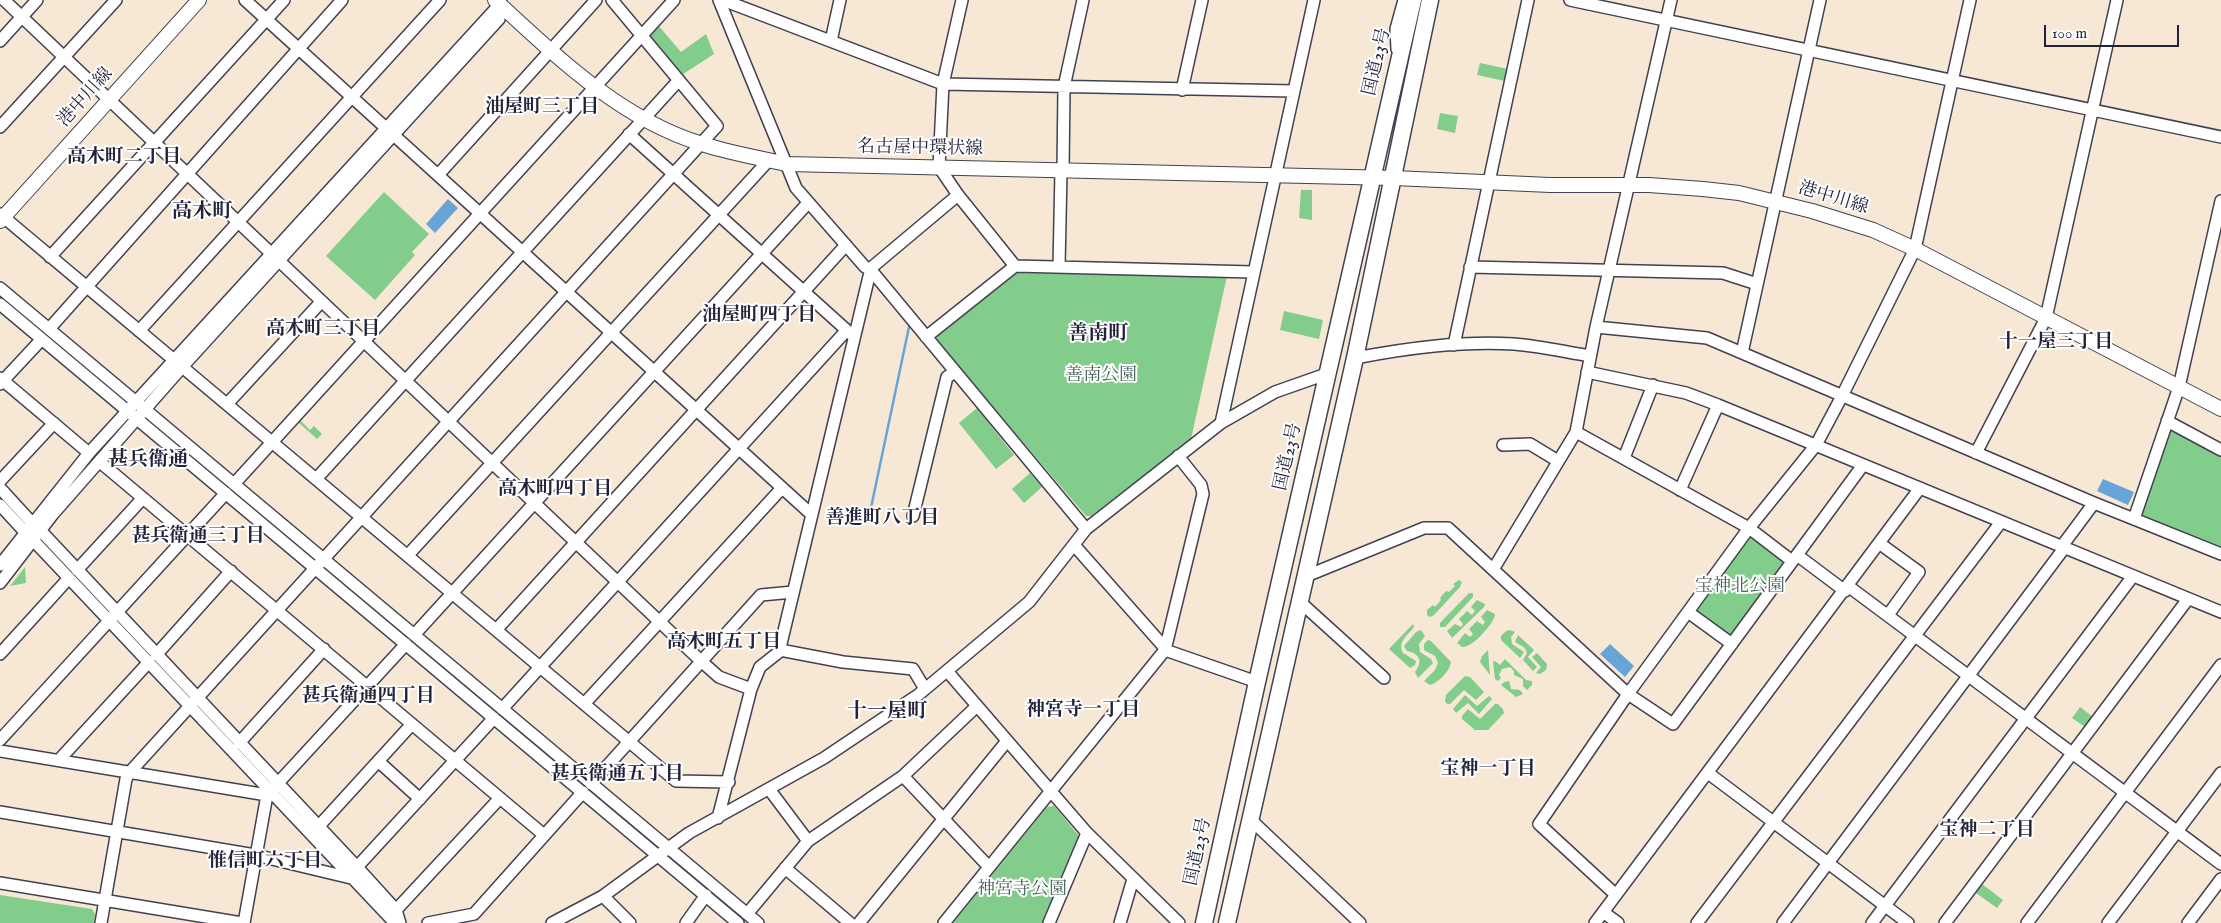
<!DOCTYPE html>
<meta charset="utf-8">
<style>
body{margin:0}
#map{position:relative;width:2221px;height:923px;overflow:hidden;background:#f6e8d4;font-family:"IM FELL English",serif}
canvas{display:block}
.scale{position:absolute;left:2044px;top:25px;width:135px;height:22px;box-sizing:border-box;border:2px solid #22223b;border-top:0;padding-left:6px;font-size:15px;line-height:18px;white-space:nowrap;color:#22223b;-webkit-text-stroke:4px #fff;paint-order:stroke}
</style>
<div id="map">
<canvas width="2221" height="923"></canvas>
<div class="scale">100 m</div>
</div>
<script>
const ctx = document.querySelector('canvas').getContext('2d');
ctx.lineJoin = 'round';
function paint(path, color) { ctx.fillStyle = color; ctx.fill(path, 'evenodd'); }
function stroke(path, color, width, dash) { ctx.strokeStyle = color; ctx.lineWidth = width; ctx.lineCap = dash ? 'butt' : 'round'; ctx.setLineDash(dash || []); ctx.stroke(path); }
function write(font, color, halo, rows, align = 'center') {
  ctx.font = font + ' "IM FELL English","Noto Serif JP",serif'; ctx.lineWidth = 4; ctx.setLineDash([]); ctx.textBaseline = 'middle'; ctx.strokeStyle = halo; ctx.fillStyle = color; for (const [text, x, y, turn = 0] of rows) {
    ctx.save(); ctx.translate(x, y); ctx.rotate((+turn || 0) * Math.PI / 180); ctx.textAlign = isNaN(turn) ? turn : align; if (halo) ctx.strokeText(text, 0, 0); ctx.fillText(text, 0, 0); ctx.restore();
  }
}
paint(new Path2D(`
 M658 25 681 52 706 34 714 54 680 76 649 39V35Z
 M1480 63 1508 69 1505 81 1477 75Z
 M1440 113 1458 116 1455 133 1437 129Z
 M1301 190H1312V220L1299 218Z
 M384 192 429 234 412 252 415 255 375 300 326 256Z
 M1017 273 1227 276 1191 439 1091 516H1086L937 341V336Z
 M1284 311 1323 320 1319 339 1280 330Z
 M977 408 1014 455 996 469 959 423Z
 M299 419 310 430 314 426 322 434 317 439 297 421Z
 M2174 428 2221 453V548L2143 516 2141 513 2169 429Z
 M1030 473 1042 487 1024 503 1012 489Z
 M1752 537 1783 560 1785 564 1730 638 1696 614 1695 609 1747 538Z
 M25 567 26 583 10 586Z
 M1459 580 1462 582 1460 587 1434 615 1430 617 1427 615V610L1433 605 1435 607 1441 600 1440 598 1446 591 1449 592 1455 586 1453 584Z
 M1469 593H1473V597L1445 627H1440V623Z
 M1477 600 1485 604 1484 607 1452 638 1447 631 1455 624 1461 627 1463 624 1459 619 1467 611 1472 615 1475 611 1471 607Z
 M1487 610 1495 614C1495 623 1471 649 1462 647L1457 643 1465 633 1470 637 1473 634 1469 629 1477 621 1483 625 1485 622 1481 617Z
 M1413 624 1414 627C1408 635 1397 642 1403 653L1416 661 1415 665 1410 668 1389 649Z
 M1421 630 1425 636 1419 644 1420 652 1431 659 1433 663 1418 678 1415 672C1423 661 1420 654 1407 651L1404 646 1416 632Z
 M1510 630 1515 632 1511 637 1512 644 1524 652 1520 658 1501 640V636L1506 631Z
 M1518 635 1534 650 1528 657 1537 667 1533 671 1523 660 1527 653 1525 648 1515 642Z
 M1428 640 1431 641 1451 662C1450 671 1438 683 1430 685L1424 681 1435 670 1438 663 1435 656 1424 650V644Z
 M1488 650 1490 675 1480 662 1482 656Z
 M1537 653 1547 664 1546 670 1540 674 1536 673 1541 667 1532 657Z
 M1505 659 1526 680 1532 681V685L1527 690 1523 686V679L1514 675V671L1510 667 1502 669 1499 675 1501 678 1498 681 1495 679 1493 662 1495 661 1500 665Z
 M1465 676 1470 677 1484 692 1476 700 1464 690 1450 704H1447L1445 701 1446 695Z
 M1509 681 1511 689 1520 690 1523 694 1516 697 1501 685 1504 682Z
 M1465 695 1477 706 1489 696 1492 699 1479 714 1468 703 1456 713 1453 709Z
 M1495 704H1498L1503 709 1504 713 1488 730H1475L1462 719V716L1468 709 1480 719Z
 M2080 707 2093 717 2085 727 2072 718Z
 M1054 806 1080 837 1043 923H953L1047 807Z
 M1982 884 2003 900 1997 908 1976 893Z
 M0 895 92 909 95 914 94 923H0Z`), '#82cd8b');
paint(new Path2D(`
 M448 199 458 208 435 233 426 224Z
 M2103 479 2134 492 2128 505 2097 491Z
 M1610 644 1634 666 1625 677 1600 654Z`), '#67a4d8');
stroke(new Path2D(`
 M868 522 909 327`), '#67a4d8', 2.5);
const minor = new Path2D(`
 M4 0 701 661 719 677 751 689
 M245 0 811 514
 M719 0 796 188 865 267 870 269 1086 529
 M723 0 943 84 1294 91
 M962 0 943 84 939 167 958 195 1015 266
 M1570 0 2221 137
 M0 41 37 0
 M831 41 840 0
 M1397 49 1396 29 1404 0
 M1182 90 1202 0
 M0 127 116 0
 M629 134 852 335
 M1063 171 1064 87 1083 0
 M438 175 596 0
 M0 214 676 781 729 782
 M50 257 284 0
 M1059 267 1061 171
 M1470 267 1723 273 1757 284
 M0 288 758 923
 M0 304 738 923
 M1596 327 1707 338 2094 503 2221 554
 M49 329 342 0
 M139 331 440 0
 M926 337 1015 266 1253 272
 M1454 345 1528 0
 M1742 353 1820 0
 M1355 358C1408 348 1460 341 1514 344 1540 346 1565 352 1590 356
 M1587 372 1686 393 1718 405 2221 612
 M0 378 89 453
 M0 384 41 340
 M228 403 321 302
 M2167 421 2221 450
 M1221 423 1314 0
 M1576 432 1749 528 1792 561
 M1503 445 1530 444 1558 461
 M1976 453 2046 318 2117 0
 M1624 458 1653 385
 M100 462 544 835
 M317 478 679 80
 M0 481 54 423
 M234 484 674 0
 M0 488 32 523
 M1680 490 1718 405
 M0 505 25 532
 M913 516 947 377 955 372
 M2134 519 2179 387 2221 201
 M40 530 357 867 396 910 400 923
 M33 540 395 923
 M1879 543 1919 572 1888 615
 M1074 545 1165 648
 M2062 546 2094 503
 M408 555 769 160
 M1797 555 1845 591
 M0 565 89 453 501 3
 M1494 568 1576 432 1596 327 1671 0
 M77 570 143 498
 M1304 577 1424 528H1448L1628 694 1673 724 1863 465
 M0 583 53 514 183 366 499 19 500 5
 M1848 586 2221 864
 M1299 601 1384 678
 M1688 612 1732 644
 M497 629 846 245
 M414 635 808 203
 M780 650 843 662 913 669 925 689
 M1165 650 1257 682
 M0 654 69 578
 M156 655 231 571
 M947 671 1087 833 1179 923
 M584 704 782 488
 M502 709 846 331
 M0 740 226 493
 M239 743 324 649
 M0 751 267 795
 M59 760 148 663
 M378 761 420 799
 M1708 773 1908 923
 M903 776 989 867
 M591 784 761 595 793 592
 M769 789 808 841
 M0 812 255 855 351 878
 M718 818 751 689 760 667 779 652 871 268 958 195
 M1250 819 1360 923
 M318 827 412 724
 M357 867 494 718
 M785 868 850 923
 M0 883 242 923
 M1616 895 1539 824 1628 694 1749 528 1816 445 1842 396 1915 249 1970 0
 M603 896 630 923
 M396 910 500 798
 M1603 912 1618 923
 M747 914 808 841 903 776 977 706
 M101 923 126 779 130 772 717 126 612 0
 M244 923 267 795 406 644
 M428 923 474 914 583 792
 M552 923 603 896 689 833 824 758 918 695 1029 602 1086 529 1221 423 1275 392 1329 373
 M686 923 706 895
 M859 923 1007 741
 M944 923 1165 650 1203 494 1201 485 1178 456
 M1049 923 1087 833
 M1120 923 1133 879
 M1595 923 1920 488
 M1697 923 2001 522
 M1783 923 2065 547
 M1872 923 2133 576
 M1945 923 2188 599
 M2027 923 2221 665
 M2108 923 2221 773
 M2188 923 2221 879`);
const major = new Path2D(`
 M495 0C556 56 620 119 702 144 730 153 759 158 787 164L1394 178 1550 185H1649L1703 189 1739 193 1812 211 1873 230 1915 249 2221 409
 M0 221 199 0`);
const highway = new Path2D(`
 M1204 923 1257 682 1413 0
 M1227 923 1355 358 1430 0`);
stroke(minor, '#424052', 14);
stroke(major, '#424052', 16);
stroke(highway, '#424052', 19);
stroke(minor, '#fff', 11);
stroke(major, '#fff', 14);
stroke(highway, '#fff', 16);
write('18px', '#22223b', '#fff', [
 ["国道23号",1378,62,-77],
 ["港中川線",86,98,-48],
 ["名古屋中環状線",920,149,1],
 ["港中川線",1833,199,17],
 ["国道23号",1289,457,-77],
 ["国道23号",1199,852,-78]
]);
write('18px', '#445e57', '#fff', [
 ["善南公園",1101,376],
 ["宝神北公園",1740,587],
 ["神宮寺公園",1022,890]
]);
write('bold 19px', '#22223b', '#fff', [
 ["油屋町三丁目",542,108],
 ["高木町二丁目",124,158],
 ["油屋町四丁目",759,316],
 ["高木町三丁目",323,330],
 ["十一屋三丁目",2056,343],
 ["高木町四丁目",555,490],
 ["善進町八丁目",882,519],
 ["甚兵衛通三丁目",198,537],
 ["高木町五丁目",724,643],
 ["甚兵衛通四丁目",368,697],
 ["神宮寺一丁目",1083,711],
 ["宝神一丁目",1488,770],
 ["甚兵衛通五丁目",617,775],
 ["宝神二丁目",1987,831],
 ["惟信町六丁目",265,862]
]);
write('bold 20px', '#22223b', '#fff', [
 ["高木町",202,213],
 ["善南町",1098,335],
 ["甚兵衛通",148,461],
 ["十一屋町",887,713]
]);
</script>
